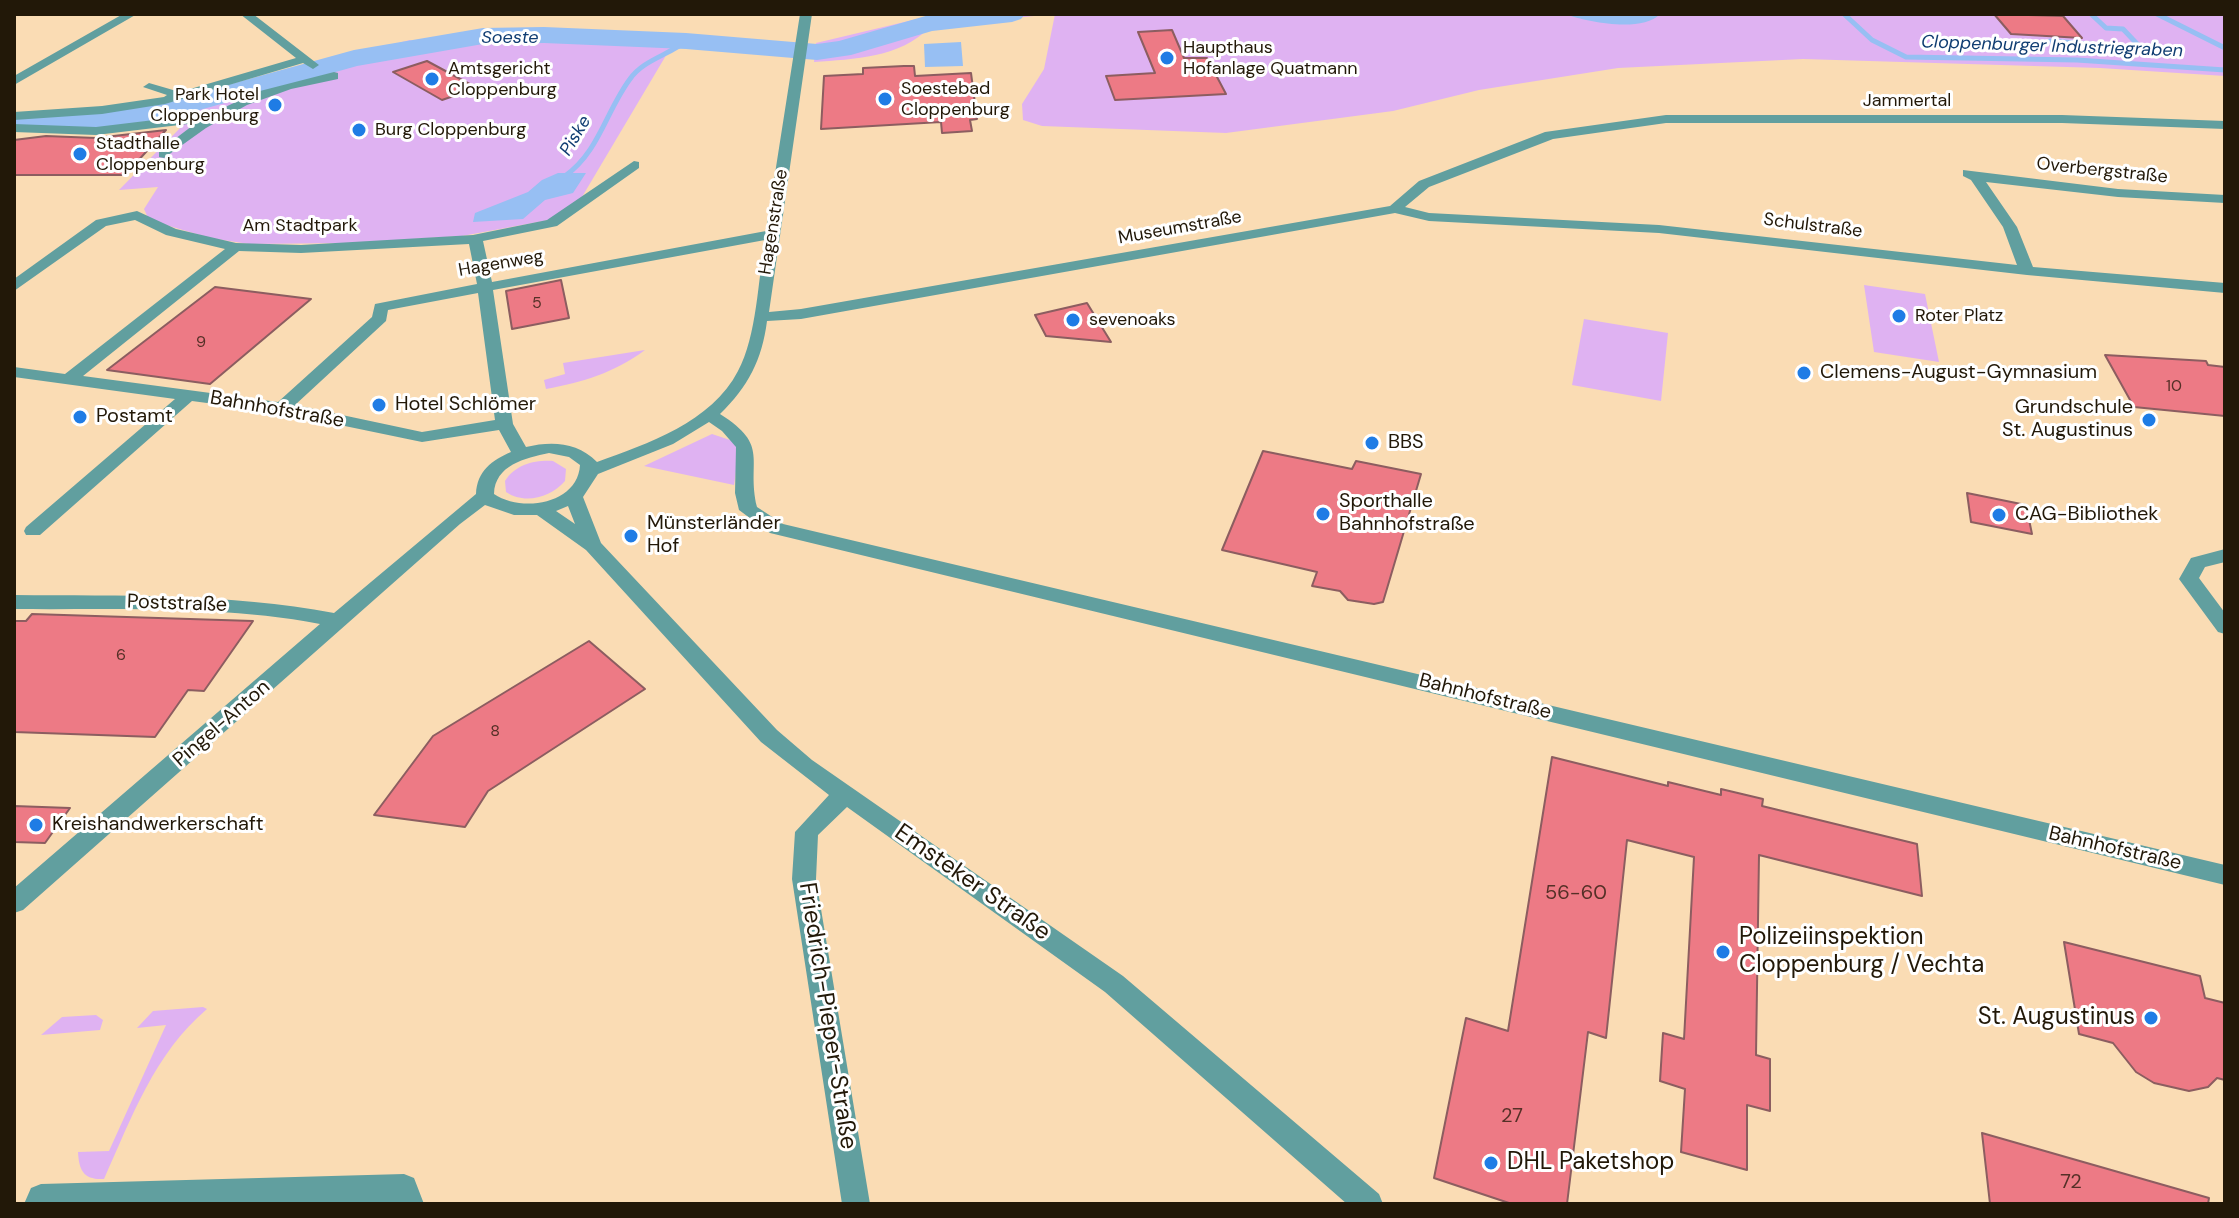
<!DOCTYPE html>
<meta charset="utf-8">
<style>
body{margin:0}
#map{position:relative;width:2239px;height:1218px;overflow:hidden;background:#fadcb4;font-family:"DM Sans",sans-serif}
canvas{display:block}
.frame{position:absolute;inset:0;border:16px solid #221808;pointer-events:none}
</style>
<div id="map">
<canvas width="2239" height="1218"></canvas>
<div class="frame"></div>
</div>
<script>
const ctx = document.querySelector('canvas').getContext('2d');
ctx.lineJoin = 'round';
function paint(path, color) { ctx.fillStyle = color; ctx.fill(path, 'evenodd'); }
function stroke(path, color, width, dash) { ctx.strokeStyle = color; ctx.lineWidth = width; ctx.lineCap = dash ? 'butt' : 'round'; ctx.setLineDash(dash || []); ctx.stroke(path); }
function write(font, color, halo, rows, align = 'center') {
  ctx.font = font + ' "DM Sans",sans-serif'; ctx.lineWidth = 6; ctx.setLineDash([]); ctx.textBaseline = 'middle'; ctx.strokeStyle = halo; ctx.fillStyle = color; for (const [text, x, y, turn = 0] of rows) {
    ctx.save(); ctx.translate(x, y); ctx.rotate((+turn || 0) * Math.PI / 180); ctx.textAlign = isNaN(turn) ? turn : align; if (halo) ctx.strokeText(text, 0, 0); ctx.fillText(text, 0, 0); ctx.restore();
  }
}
paint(new Path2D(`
 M938 14H1053L930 27C900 58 854 59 814 62L816 43Z
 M1055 14H2225V76L2100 68 1803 59 1618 68 1479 90 1393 111 1226 133 1042 126 1023 120 1022 104 1044 69Z
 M509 28 666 34 790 43 789 54 671 47 579 202 560 218 462 236 349 243 249 244 210 238 149 220 144 209 158 187 119 190 189 119 62 127 73 118 147 107 410 40 415 42Z
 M1864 285 1925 294 1939 362 1874 352Z
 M1584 319 1668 333 1661 401 1572 385Z
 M645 350C614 373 583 382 546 389L544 380 565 374 563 363Z
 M712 434 733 441 739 452 734 485 644 466Z
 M553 461 566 469 565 481C551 497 525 505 506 492L505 481C516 464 535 460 553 461Z
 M203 1007 207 1009C154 1054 132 1117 104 1179 84 1180 79 1171 78 1152L109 1151 166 1025 137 1028 153 1011Z
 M96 1015 103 1020 100 1030 41 1035 62 1017Z`), '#dfb2f2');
paint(new Path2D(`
 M1565 14H1660C1642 33 1587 22 1565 14Z
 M961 42 963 66 925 67 924 44Z
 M558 173H586L573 193 545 200 523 219 473 222 475 213 528 192 542 180Z`), '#97bff3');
stroke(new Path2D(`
 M1844 14 1872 40 1906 57 2077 60 2225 70
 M2157 14 2225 48
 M2050 41 2141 48 2123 29 2106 28 2091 14
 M565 176C599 152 606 111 630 79 643 60 669 55 686 41`), '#97bff3', 5);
paint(new Path2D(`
 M1025 14 1021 19 1012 22 932 31 851 55 817 60 686 49 544 43 483 44 357 66 171 118 92 129 14 131V113L92 111 169 101 354 50 483 28 544 27 686 33 817 44 839 41 929 15Z`), '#97bff3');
const building = new Path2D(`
 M1994 14 2063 16 2082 38 2011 34Z
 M1172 30 1184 58H1207L1226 94 1115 100 1106 76 1155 73 1138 32Z
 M427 61 477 88 442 100 393 72Z
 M904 66H914L915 76 971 73 977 119 970 120 972 131 942 133 941 122 821 129 824 76 863 74V68Z
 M166 130 125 175H14V140L46 136 96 138Z
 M561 280 569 318 512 329 506 291Z
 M215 287 311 299 210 384 107 370Z
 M1087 303 1111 342 1046 336 1035 315Z
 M2105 355 2206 361 2208 365 2225 367V416L2134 407Z
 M1263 451 1352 469 1356 461 1421 474 1383 602 1374 604 1348 600 1340 591 1312 586 1317 572 1222 550Z
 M1967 493 2026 505 2032 534 1971 522Z
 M32 614 253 621 204 691 188 690 155 737 14 732V621H26Z
 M589 641 645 689 488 791 465 827 374 815 433 736Z
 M1552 757 1668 786V782L1721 795V789L1763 799 1762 806 1917 844 1922 896 1759 855 1756 1055 1770 1059V1111L1747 1105V1170L1681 1152 1685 1089 1660 1081 1663 1033 1684 1039 1694 857 1627 840 1606 1038 1588 1032 1567 1204H1512L1434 1178 1466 1018 1508 1031Z
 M14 806 70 808 45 843 14 842Z
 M2064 942 2200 976 2205 998 2225 1003V1080L2217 1078 2208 1087 2189 1091 2154 1083 2136 1072 2113 1043 2079 1034Z
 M1982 1133 2209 1198 2208 1204H1990Z`);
paint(building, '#ed7a85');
stroke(building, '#8c5d60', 2);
paint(new Path2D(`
 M123 14H137L14 85V76Z
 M240 14H253L319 65 313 69 303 63 165 104 102 114 14 120V112L102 106 164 97 167 95 143 87 149 83 180 92 296 58Z
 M800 14H812L769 312 801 309 1390 206 1419 181 1545 132 1666 115H2062L2225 121V129L2062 123H1666L1553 139 1429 187 1405 207 1429 213 1659 225 2017 265 2003 227 1971 180 1963 176V170L2118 189 2225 195V203L2118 197 1986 182 2017 227 2033 267 2225 283V293L2027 275 1659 233 1429 221 1395 213 801 319 767 321C762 360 748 387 720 414 771 446 746 460 757 507L783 524 2225 865V885L770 533 739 510 735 493 736 447 722 431 709 422 673 444 598 474 583 497 601 543 777 730 812 760 1123 976 1379 1194 1383 1204H1347L1105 992 847 807 818 835 816 879 870 1204H842L792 879 795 832 829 795 761 742 586 550 537 515H514L485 505 460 524 23 910 14 913V888L320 624C220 605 116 610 14 609V595C121 596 228 593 334 613L476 494C477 471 492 460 511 452L499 430 422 442 282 413 192 401 40 535H26L24 531 26 527 175 399 14 377V367L65 374 225 249 166 235 135 220 106 226 14 291V279L96 220 137 211 176 229 236 243 301 245 473 235 547 220 634 161 639 162V168L557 226 483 241 492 282 766 231ZM765 240C758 279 757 336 738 371 712 422 647 444 597 462 577 442 552 441 526 447L513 424 493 290ZM469 244 477 284 375 304 372 317 278 402 83 376 239 251 301 253ZM478 293 495 420 422 432 295 405 386 321 388 310ZM549 453 569 457 580 465C578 504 522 513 494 494 495 465 525 458 549 453ZM568 506 575 524 556 511Z
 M334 72 338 73V79L291 89 247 105 206 128 164 158 159 157V151L196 123 96 135 14 132V124L96 127 212 113 260 91Z
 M2225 549V562L2205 567 2199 578 2225 613V634L2218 632 2179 579 2191 558Z
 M404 1174 414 1178 424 1204H24L31 1188 41 1184Z`), '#619f9f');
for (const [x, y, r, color] of [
 [1167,58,8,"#1f7ce5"],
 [432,79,8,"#1f7ce5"],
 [885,99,8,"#1f7ce5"],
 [275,105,8,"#1f7ce5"],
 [359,130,8,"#1f7ce5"],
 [80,154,8,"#1f7ce5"],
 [1899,316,8,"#1f7ce5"],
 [1073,320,8,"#1f7ce5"],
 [1804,373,8,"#1f7ce5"],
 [379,405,8,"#1f7ce5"],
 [80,417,8,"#1f7ce5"],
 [2149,420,8,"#1f7ce5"],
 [1372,443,8,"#1f7ce5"],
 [1323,514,8,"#1f7ce5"],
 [1999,515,8,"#1f7ce5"],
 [631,536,8,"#1f7ce5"],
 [36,825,8,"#1f7ce5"],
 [1723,952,8,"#1f7ce5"],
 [2151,1018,8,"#1f7ce5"],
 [1491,1163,8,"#1f7ce5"]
]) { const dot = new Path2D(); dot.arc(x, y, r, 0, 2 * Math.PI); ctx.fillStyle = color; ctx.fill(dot); stroke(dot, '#fff', 3); }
write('16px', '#553027', null, [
 ["5",537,304],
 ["9",201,343],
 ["10",2174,387],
 ["6",121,656],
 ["8",495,732]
]);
write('italic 18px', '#103d72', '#fff', [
 ["Soeste",510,38],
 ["Cloppenburger Industriegraben",2052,47,2],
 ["Piske",576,136,-59]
]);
write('18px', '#221808', '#fff', [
 ["Haupthaus",1183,48],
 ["Hofanlage Quatmann",1183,69],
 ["Amtsgericht",448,69],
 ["Cloppenburg",448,90],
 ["Soestebad",901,89],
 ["Cloppenburg",901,110],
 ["Park Hotel",259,95,"right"],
 ["Cloppenburg",259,116,"right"],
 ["Burg Cloppenburg",375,130],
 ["Stadthalle",96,144],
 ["Cloppenburg",96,165],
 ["Roter Platz",1915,316],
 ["sevenoaks",1089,320]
], 'left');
write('18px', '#221808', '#fff', [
 ["Jammertal",1907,101],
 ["Overbergstraße",2102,171,6],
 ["Hagenstraße",774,222,-81],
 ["Am Stadtpark",300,226],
 ["Schulstraße",1813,226,7],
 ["Museumstraße",1180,228,-10],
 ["Hagenweg",501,264,-10]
]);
write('20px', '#221808', '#fff', [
 ["Clemens-August-Gymnasium",1820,373],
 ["Hotel Schlömer",395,405],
 ["Grundschule",2133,408,"right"],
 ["St. Augustinus",2133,431,"right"],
 ["Postamt",96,417],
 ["BBS",1388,443],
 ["Sporthalle",1339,502],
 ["Bahnhofstraße",1339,525],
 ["CAG-Bibliothek",2015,515],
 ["Münsterländer",647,524],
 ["Hof",647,547],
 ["Kreishandwerkerschaft",52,825]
], 'left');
write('20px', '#221808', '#fff', [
 ["Bahnhofstraße",277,410,10],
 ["Poststraße",177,604,2],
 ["Bahnhofstraße",1485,697,14],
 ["Pingel-Anton",222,724,-41],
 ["Bahnhofstraße",2115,849,13]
]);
write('20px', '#553027', null, [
 ["56-60",1576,894],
 ["27",1512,1117],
 ["72",2071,1183]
]);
write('24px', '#221808', '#fff', [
 ["Emsteker Straße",972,883,35],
 ["Friedrich-Pieper-Straße",827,1016,81]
]);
write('24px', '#221808', '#fff', [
 ["Polizeiinspektion",1739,938],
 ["Cloppenburg / Vechta",1739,966],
 ["St. Augustinus",2135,1018,"right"],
 ["DHL Paketshop",1507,1163]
], 'left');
</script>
